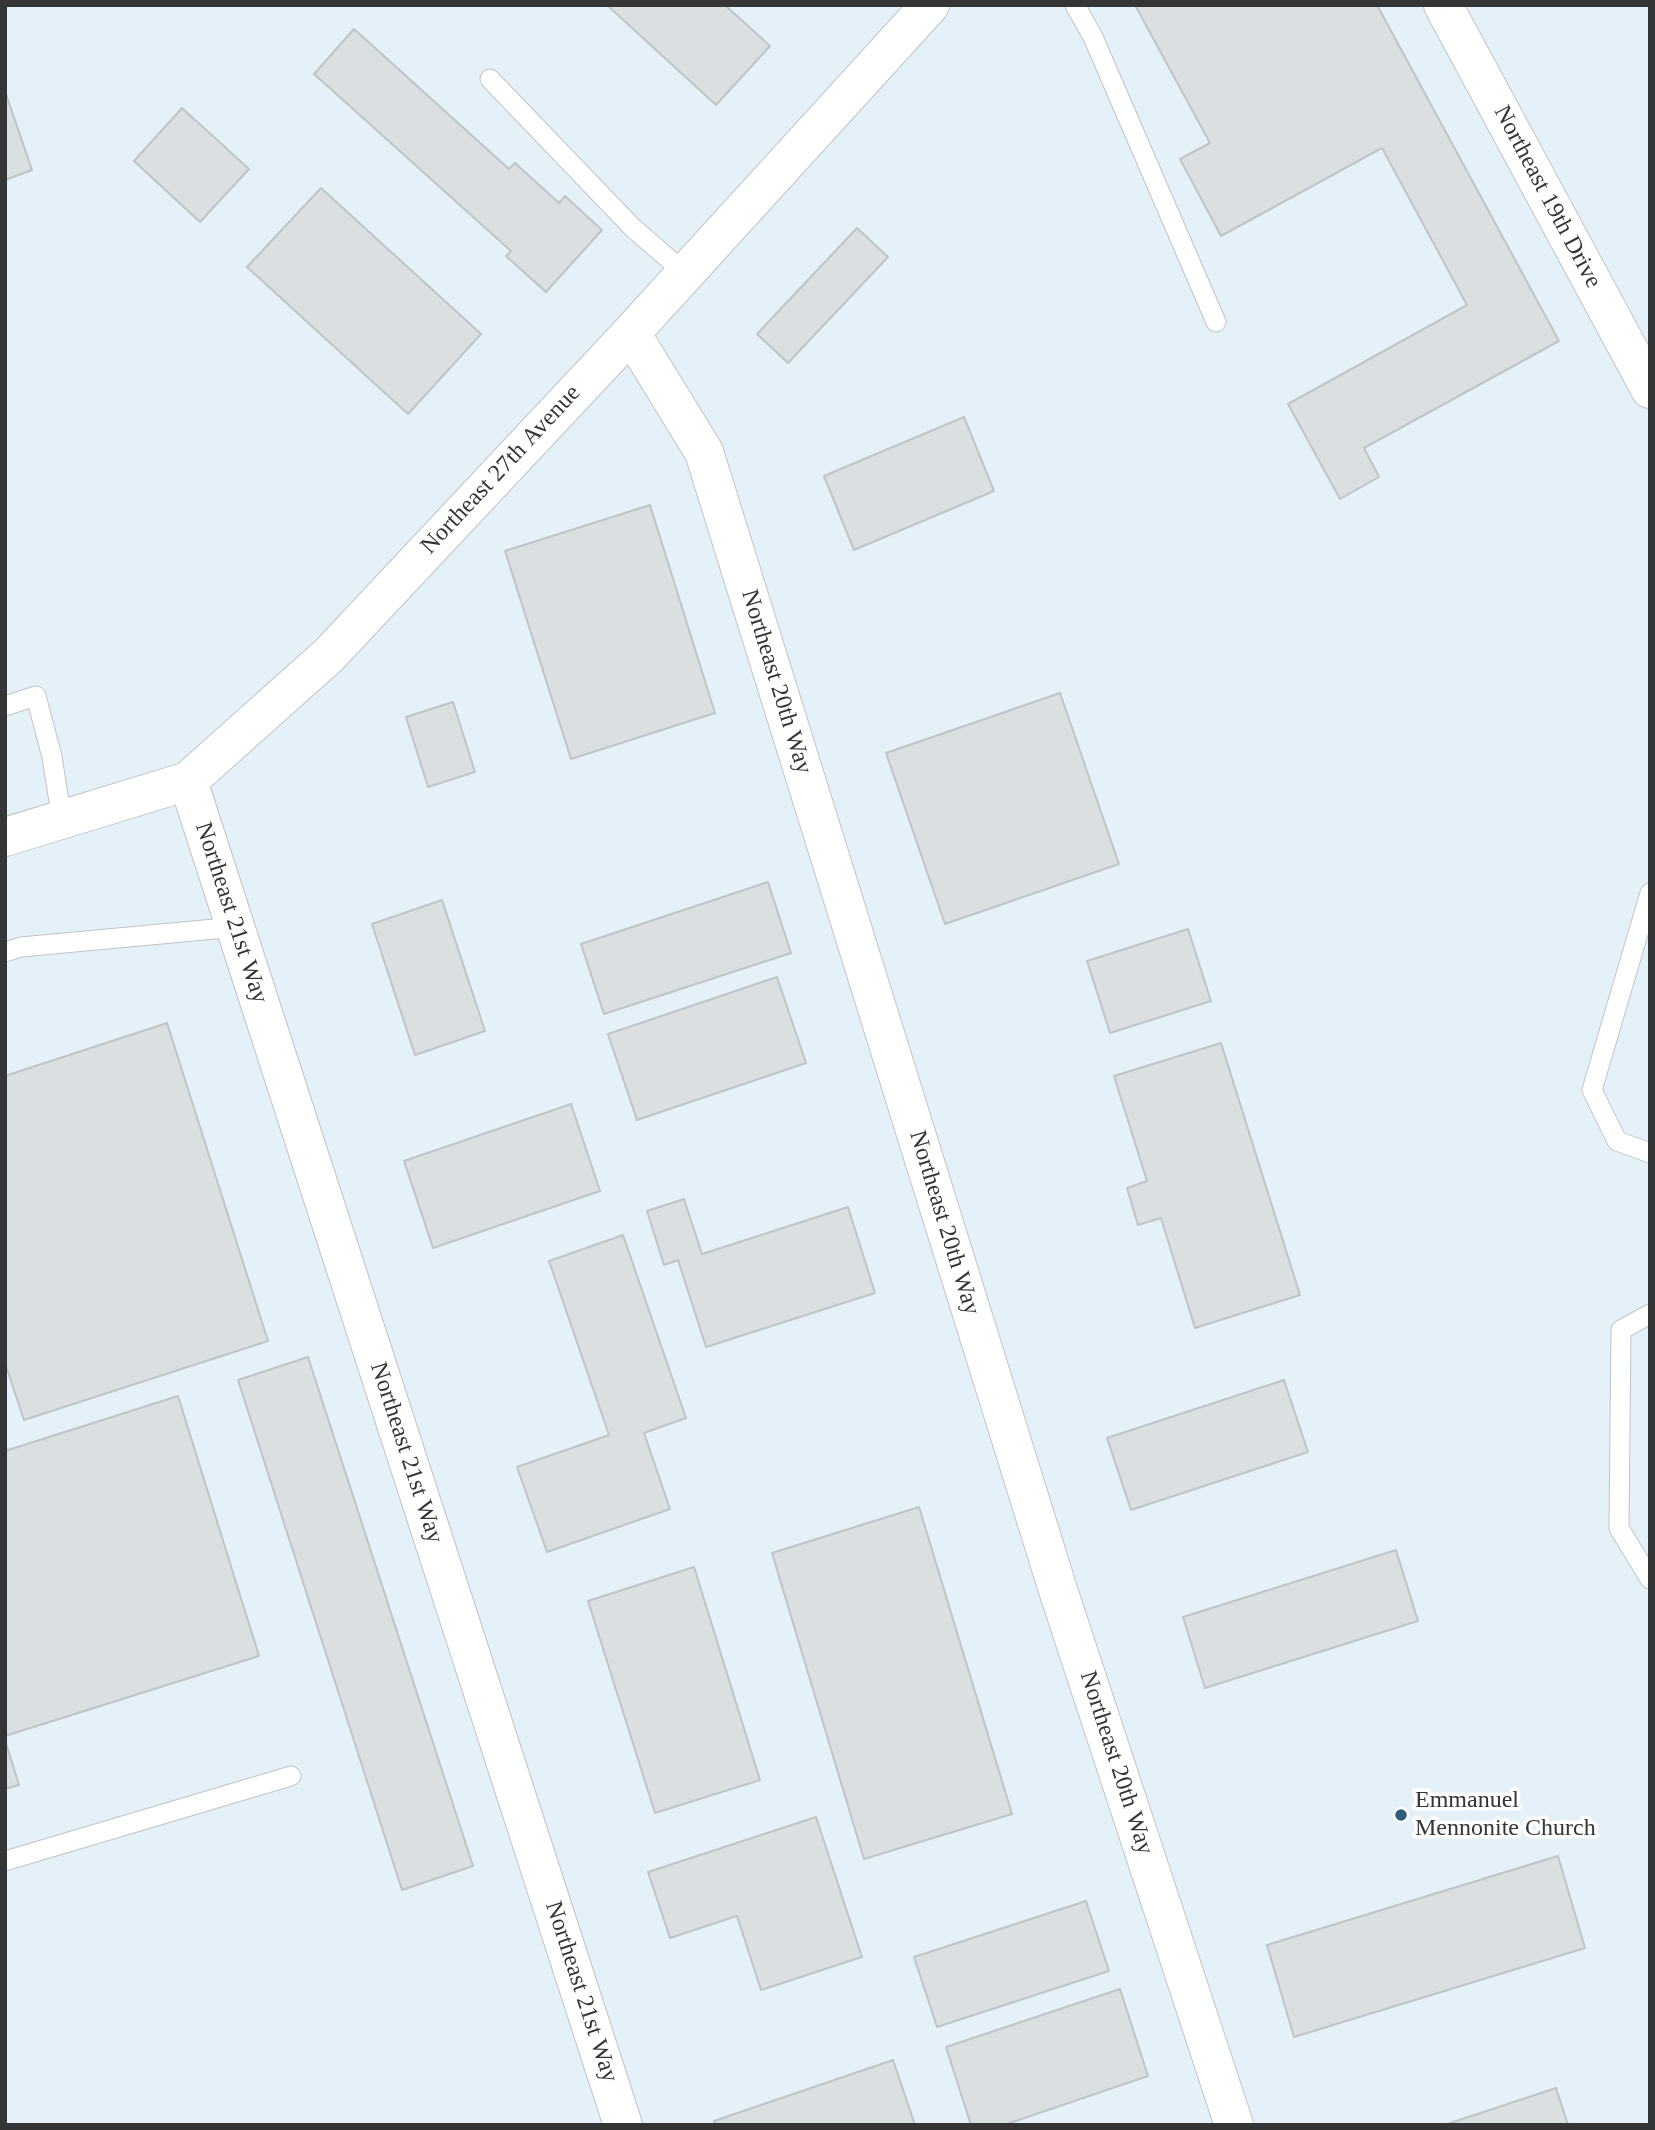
<!DOCTYPE html>
<style>
body{margin:0}
#map{position:relative;width:1655px;height:2130px;overflow:hidden;background:#f7fcff;font-family:Georgia,serif}
canvas{display:block}
.frame{position:absolute;inset:0;border:7px solid #333537;pointer-events:none}
</style>
<div id="map">
<canvas width="1655" height="2130"></canvas>
<div class="frame"></div>
</div>
<script>
const ctx = document.querySelector('canvas').getContext('2d');
ctx.lineJoin = 'round';
function paint(path, color) { ctx.fillStyle = color; ctx.fill(path, 'evenodd'); }
function stroke(path, color, width, dash) { ctx.strokeStyle = color; ctx.lineWidth = width; ctx.lineCap = dash ? 'butt' : 'round'; ctx.setLineDash(dash || []); ctx.stroke(path); }
function write(font, color, halo, rows, align = 'center') {
  ctx.font = font + ' Georgia,serif'; ctx.lineWidth = 7; ctx.setLineDash([]); ctx.textBaseline = 'middle'; ctx.strokeStyle = halo; ctx.fillStyle = color; for (const [text, x, y, turn = 0] of rows) {
    ctx.save(); ctx.translate(x, y); ctx.rotate((+turn || 0) * Math.PI / 180); ctx.textAlign = isNaN(turn) ? turn : align; if (halo) ctx.strokeText(text, 0, 0); ctx.fillText(text, 0, 0); ctx.restore();
  }
}
paint(new Path2D(`
 M5 5H1650V2125H5Z`), '#e5f1f9');
const building = new Path2D(`
 M607 5H725L770 46 716 105Z
 M1135 5H1377L1559 341 1364 448 1379 477 1340 499 1288 404 1467 305 1382 148 1221 236 1180 159 1210 143Z
 M354 29 509 169 515 163 559 203 565 196 602 230 546 292 506 256 511 251 314 74Z
 M5 91 32 170 5 180Z
 M182 108 249 169 200 222 134 161Z
 M321 188 481 334 408 414 247 267Z
 M857 228 888 257 788 363 757 334Z
 M964 417 994 491 854 550 824 476Z
 M650 505 715 713 571 759 505 551Z
 M1060 693 1119 864 945 924 886 753Z
 M453 702 475 772 428 787 406 717Z
 M768 882 791 953 604 1014 581 944Z
 M442 900 485 1031 415 1055 372 924Z
 M1188 929 1211 1001 1110 1033 1087 961Z
 M777 977 806 1063 637 1120 608 1034Z
 M167 1023 268 1341 24 1420 5 1363V1076Z
 M1221 1043 1300 1295 1195 1328 1161 1218 1138 1225 1127 1188 1147 1181 1114 1076Z
 M571 1104 600 1191 433 1248 404 1161Z
 M684 1199 702 1254 848 1207 875 1293 706 1347 678 1260 664 1265 647 1211Z
 M623 1235 686 1418 644 1433 670 1509 547 1552 517 1467 609 1435 549 1261Z
 M308 1357 473 1866 402 1890 238 1380Z
 M1284 1380 1308 1452 1131 1510 1107 1438Z
 M178 1396 259 1656 5 1736V1451Z
 M919 1507 1012 1814 864 1859 772 1553Z
 M1396 1550 1418 1621 1205 1688 1183 1617Z
 M694 1567 760 1780 655 1813 588 1601Z
 M5 1740 19 1785 5 1789Z
 M816 1817 862 1957 761 1990 737 1916 670 1938 648 1872Z
 M1558 1856 1585 1948 1294 2037 1267 1945Z
 M1086 1901 1109 1971 937 2027 914 1957Z
 M1120 1989 1148 2076 1004 2125H971L946 2047Z
 M893 2060 915 2125H715L714 2121Z
 M1556 2088 1568 2125H1444Z`);
paint(building, '#dadfe2');
stroke(building, '#bfc4c7', 2);
const lane = new Path2D(`
 M1075 5 1093 37 1216 322
 M490 79 633 228 685 273
 M5 706 36 696 52 757 62 820
 M1650 893 1592 1090 1617 1141 1650 1153
 M5 952 21 947 236 927
 M1650 1314 1621 1330 1619 1528 1650 1579
 M5 1861 291 1776`);
const street = new Path2D(`
 M1443 5 1650 389
 M631 333 704 452 1058 1590 1234 2125
 M188 781 623 2125
 M5 837 188 781 329 655 631 333 930 5`);
stroke(lane, '#bfc4c7', 21);
stroke(street, '#bfc4c7', 40);
stroke(lane, '#fff', 19);
stroke(street, '#fff', 38);
for (const [x, y, r, color] of [
 [1401,1815,7,"#2c5f7c"]
]) { const dot = new Path2D(); dot.arc(x, y, r, 0, 2 * Math.PI); ctx.fillStyle = color; ctx.fill(dot); stroke(dot, '#fff', 2.5); }
write('24px', '#333537', '#fff', [
 ["Northeast 19th Drive",1547,197,62],
 ["Northeast 27th Avenue",501,470,-47],
 ["Northeast 20th Way",776,682,73],
 ["Northeast 21st Way",231,913,72],
 ["Northeast 20th Way",944,1223,73],
 ["Northeast 21st Way",406,1453,72],
 ["Northeast 20th Way",1116,1763,72],
 ["Northeast 21st Way",581,1992,72]
]);
write('24px', '#333537', '#fff', [
 ["Emmanuel",1415,1801],
 ["Mennonite Church",1415,1829]
], 'left');
</script>
